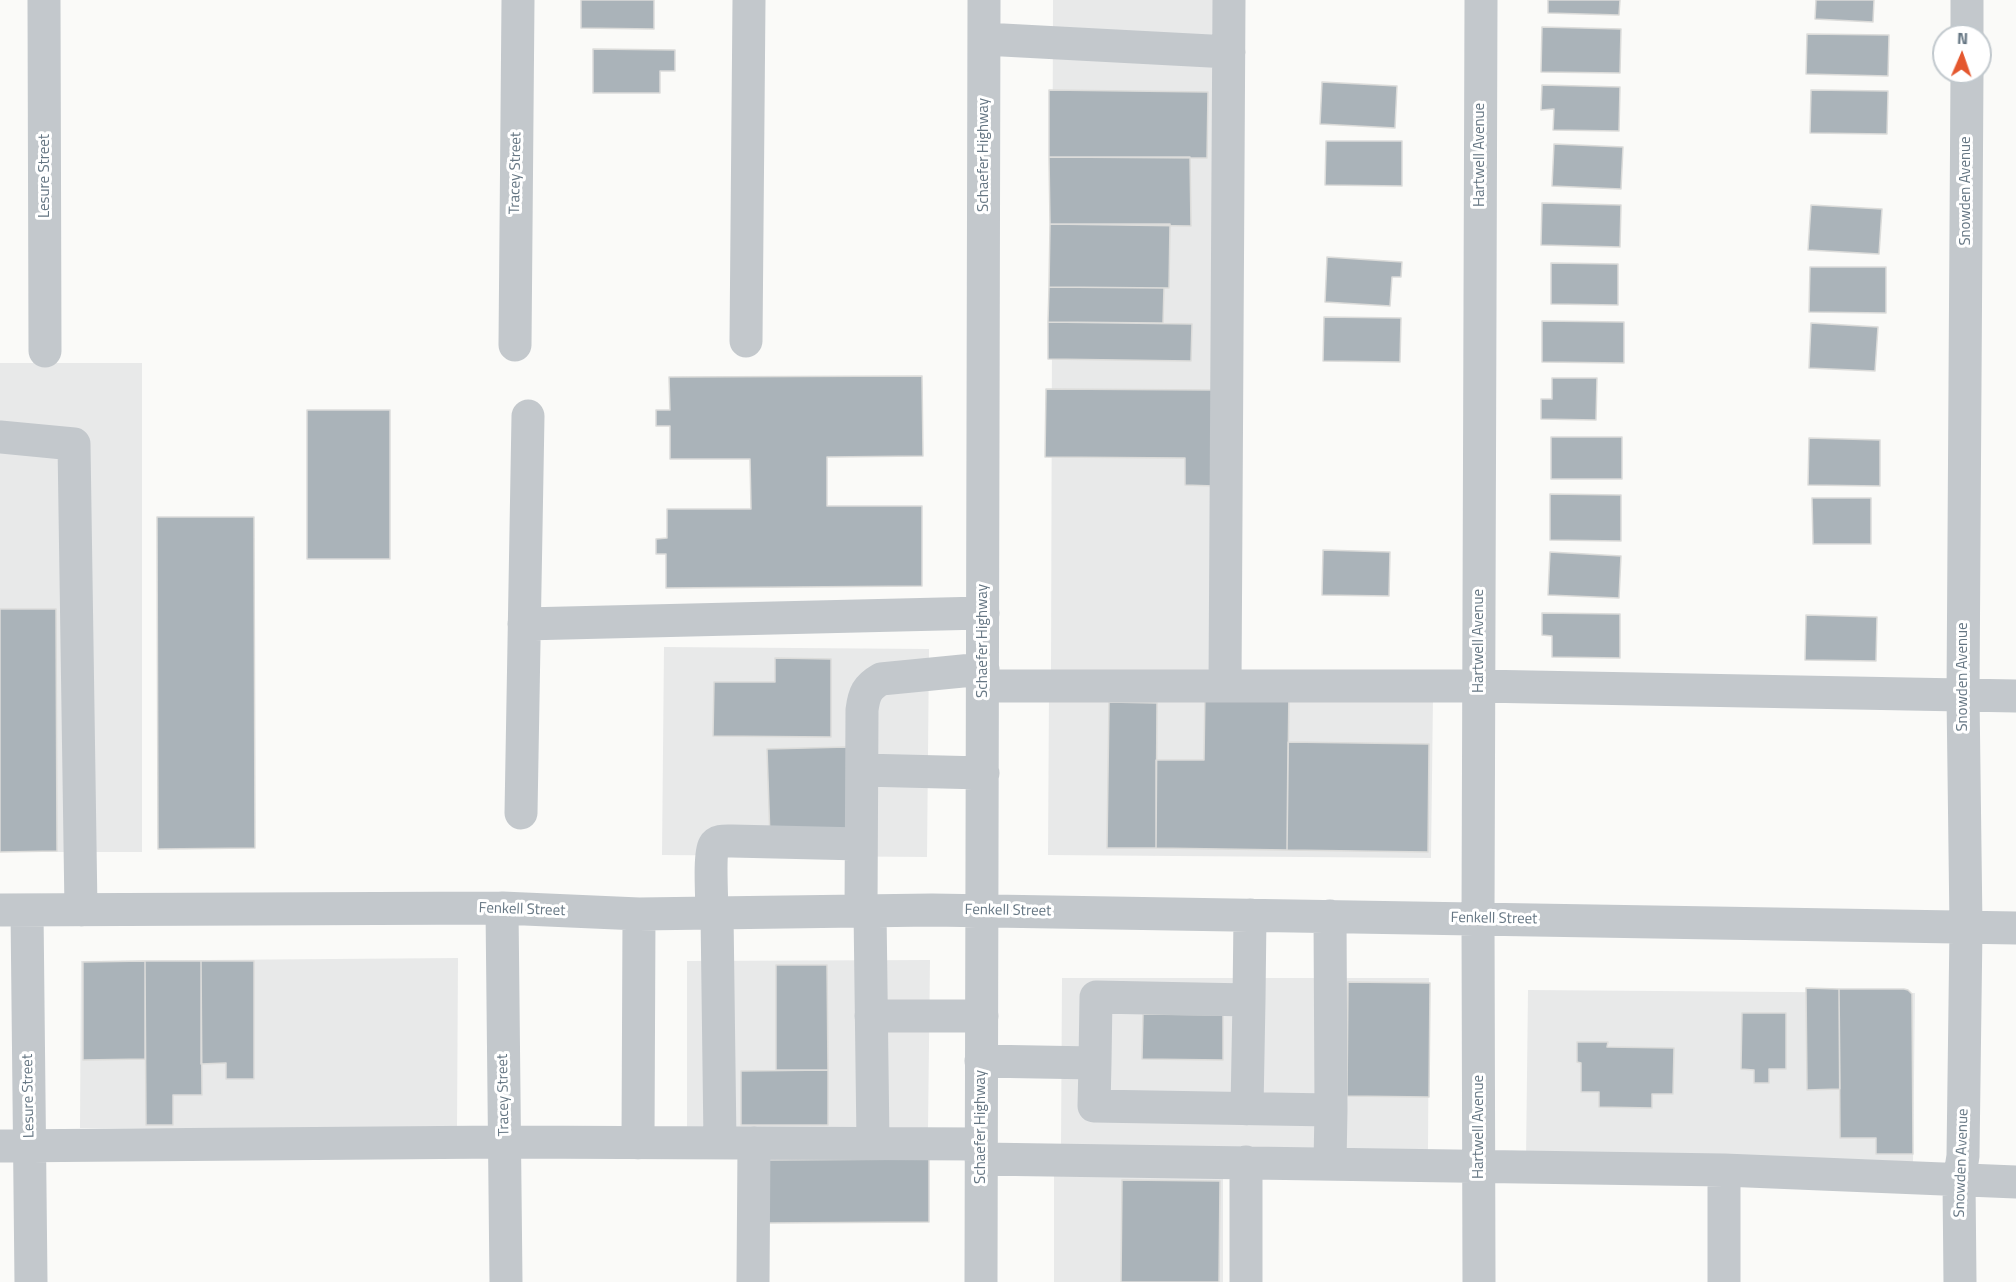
<!DOCTYPE html>
<style>
body{margin:0}
#map{position:relative;width:2016px;height:1282px;overflow:hidden;background:#fafaf8;font-family:"Titillium Web",sans-serif}
canvas{display:block}
.north{position:absolute;left:1932px;top:24px;width:60px;height:60px;box-sizing:border-box;background:#fff;border:2px solid #c1c8cd;border-radius:50%;rotate:2deg;font-size:16px;font-weight:700;line-height:24px;text-align:center;color:#657683}
.north::after{content:'';display:block;margin:auto;width:21px;height:27px;background:#e4572e;clip-path:polygon(50% 0,100% 100%,50% 72%,0 100%)}
</style>
<div id="map">
<canvas width="2016" height="1282"></canvas>
<div class="north">N</div>
</div>
<script>
const ctx = document.querySelector('canvas').getContext('2d');
ctx.lineJoin = 'round';
function paint(path, color) { ctx.fillStyle = color; ctx.fill(path, 'evenodd'); }
function stroke(path, color, width, dash) { ctx.strokeStyle = color; ctx.lineWidth = width; ctx.lineCap = dash ? 'butt' : 'round'; ctx.setLineDash(dash || []); ctx.stroke(path); }
function write(font, color, halo, rows, align = 'center') {
  ctx.font = font + ' "Titillium Web",sans-serif'; ctx.lineWidth = 6; ctx.setLineDash([]); ctx.textBaseline = 'middle'; ctx.strokeStyle = halo; ctx.fillStyle = color; for (const [text, x, y, turn = 0] of rows) {
    ctx.save(); ctx.translate(x, y); ctx.rotate((+turn || 0) * Math.PI / 180); ctx.textAlign = isNaN(turn) ? turn : align; if (halo) ctx.strokeText(text, 0, 0); ctx.fillText(text, 0, 0); ctx.restore();
  }
}
paint(new Path2D(`
 M1053 0H1214L1212 671H1051Z
 M0 363H142V852H0Z
 M664 647 929 649 927 857 662 855Z
 M1049 695 1433 697 1431 858 1048 855Z
 M458 958 457 1128H80L81 961Z
 M930 960 928 1129 687 1128V961Z
 M1062 978H1429L1428 1150 1061 1147Z
 M1528 990 1915 993 1913 1163 1526 1159Z
 M1054 1176 1223 1177V1282H1054Z`), '#e8e9e9');
const building = new Path2D(`
 M581 0H654V29L581 28Z
 M1548 0H1620L1619 15 1548 13Z
 M1816 0H1874L1873 22 1815 19Z
 M1542 27 1621 29 1620 73 1541 72Z
 M1807 34 1889 35 1888 76 1806 74Z
 M593 49 675 50V71H660V93H593Z
 M1322 82 1397 86 1395 128 1320 124Z
 M1542 85 1620 87 1619 131 1553 130 1554 109 1541 110Z
 M1049 90 1208 92 1207 158 1049 157Z
 M1811 90 1888 91 1887 134 1810 133Z
 M1326 141H1402V186L1325 185Z
 M1554 144 1623 147 1621 189 1552 186Z
 M1049 157H1190L1191 226 1050 224Z
 M1542 203 1621 205 1620 247 1541 245Z
 M1811 205 1882 209 1879 254 1808 250Z
 M1050 224H1170L1169 288 1049 287Z
 M1327 257 1402 262 1401 277H1392L1390 306 1325 302Z
 M1551 263 1618 264V305L1551 304Z
 M1810 267H1886V313L1809 312Z
 M1049 287 1164 288 1163 323 1048 322Z
 M1324 317 1401 318 1400 362 1323 361Z
 M1542 321 1624 322V363L1542 362Z
 M1048 322 1192 324 1191 361 1048 359Z
 M1811 323 1878 327 1875 371 1809 368Z
 M922 376 923 456 827 457V506H922V586L666 588V554H656V539L667 538V509H751L750 459H670V426H656V410H670L669 377Z
 M1552 378H1597L1596 420 1541 419V399H1552Z
 M1046 389 1214 390V486L1185 485V458L1045 457Z
 M307 410H390V559H307Z
 M1551 437H1622V479H1551Z
 M1809 438 1880 440V486L1808 485Z
 M1550 494 1621 495V541L1550 540Z
 M1812 498H1871V544H1813Z
 M157 517H254L255 848 158 849Z
 M1323 550 1390 552 1389 596 1322 595Z
 M1550 552 1621 556 1619 598 1548 595Z
 M0 609H56L57 851 0 852Z
 M1542 613 1620 614V658L1552 657V636L1542 635Z
 M1806 615 1877 617 1876 661 1805 660Z
 M775 658 831 659V737L713 736 714 682H775Z
 M1205 688 1289 689 1287 850 1156 848V760H1204Z
 M1109 702 1157 703 1156 848H1107Z
 M1288 742 1429 744 1428 852 1287 850Z
 M847 747 851 835 770 838 767 749Z
 M145 961V1059L83 1060V962Z
 M145 961H201L202 1095H173V1125H146Z
 M201 961H254V1079H226V1063L201 1064Z
 M776 965H827L828 1070H776Z
 M1348 982 1430 983 1429 1097 1347 1096Z
 M1806 988 1839 989 1840 1089 1807 1090Z
 M1839 989H1904L1908 990 1912 994 1913 1154H1876V1138H1840Z
 M1742 1013H1786V1069H1769V1083H1754V1070L1741 1069Z
 M1143 1014 1223 1015V1060L1142 1059Z
 M1577 1042H1608L1607 1047 1674 1048 1673 1094H1652V1108L1599 1107V1092H1581V1063L1577 1062Z
 M828 1070V1125H741V1071Z
 M929 1159V1222L766 1223V1160Z
 M1122 1180 1220 1181 1219 1282H1121Z`);
paint(building, '#aab3b9');
stroke(building, '#dcdcda', 1.5);
stroke(new Path2D(`
 M44 0 45 351
 M1967 36V0
 M984 39 1229 52
 M746 341 749 0
 M515 345 518 0
 M0 437 74 444 81 910
 M524 624 983 613
 M983 686H1478L2016 696
 M1225 686 1229 0
 M862 770 983 773
 M521 813 528 416
 M502 908 506 1282
 M0 910 502 908 639 914 932 910 2016 928
 M27 910 31 1282
 M861 910 862 710C864 694 867 687 881 679L983 669
 M870 910 873 1143
 M712 913C712 900 709 855 714 846 717 840 726 841 732 841L861 844
 M717 913 720 1143
 M1330 916 1331 1110
 M1249 1000 1250 915
 M871 1016H982
 M981 1061 1095 1063 1094 1106 1331 1110 1330 1163
 M1095 1063 1096 997 1249 1000 1247 1109
 M638 1143 639 914
 M0 1146 504 1142 981 1144
 M981 1159 1724 1170 2016 1182
 M753 1282 754 1143
 M981 1282 984 0
 M1246 1282V1162
 M1479 1282 1478 918 1481 0
 M1724 1282V1170
 M1960 1282 1959 1181 1963 1156 1966 927 1963 695 1967 72`), '#c3c8cc', 33);
write('15px', '#657683', '#fff', [
 ["Schaefer Highway",984,155,-90],
 ["Hartwell Avenue",1480,155,-90],
 ["Tracey Street",516,173,-89],
 ["Lesure Street",45,176,-90],
 ["Snowden Avenue",1966,191,-90],
 ["Schaefer Highway",983,641,-90],
 ["Hartwell Avenue",1479,641,-90],
 ["Snowden Avenue",1963,677,-90],
 ["Fenkell Street",522,910,2],
 ["Fenkell Street",1008,911,1],
 ["Fenkell Street",1494,919,1],
 ["Tracey Street",504,1095,-91],
 ["Lesure Street",29,1096,-91],
 ["Schaefer Highway",981,1127,-90],
 ["Hartwell Avenue",1479,1127,-90],
 ["Snowden Avenue",1962,1163,-88]
]);
</script>
